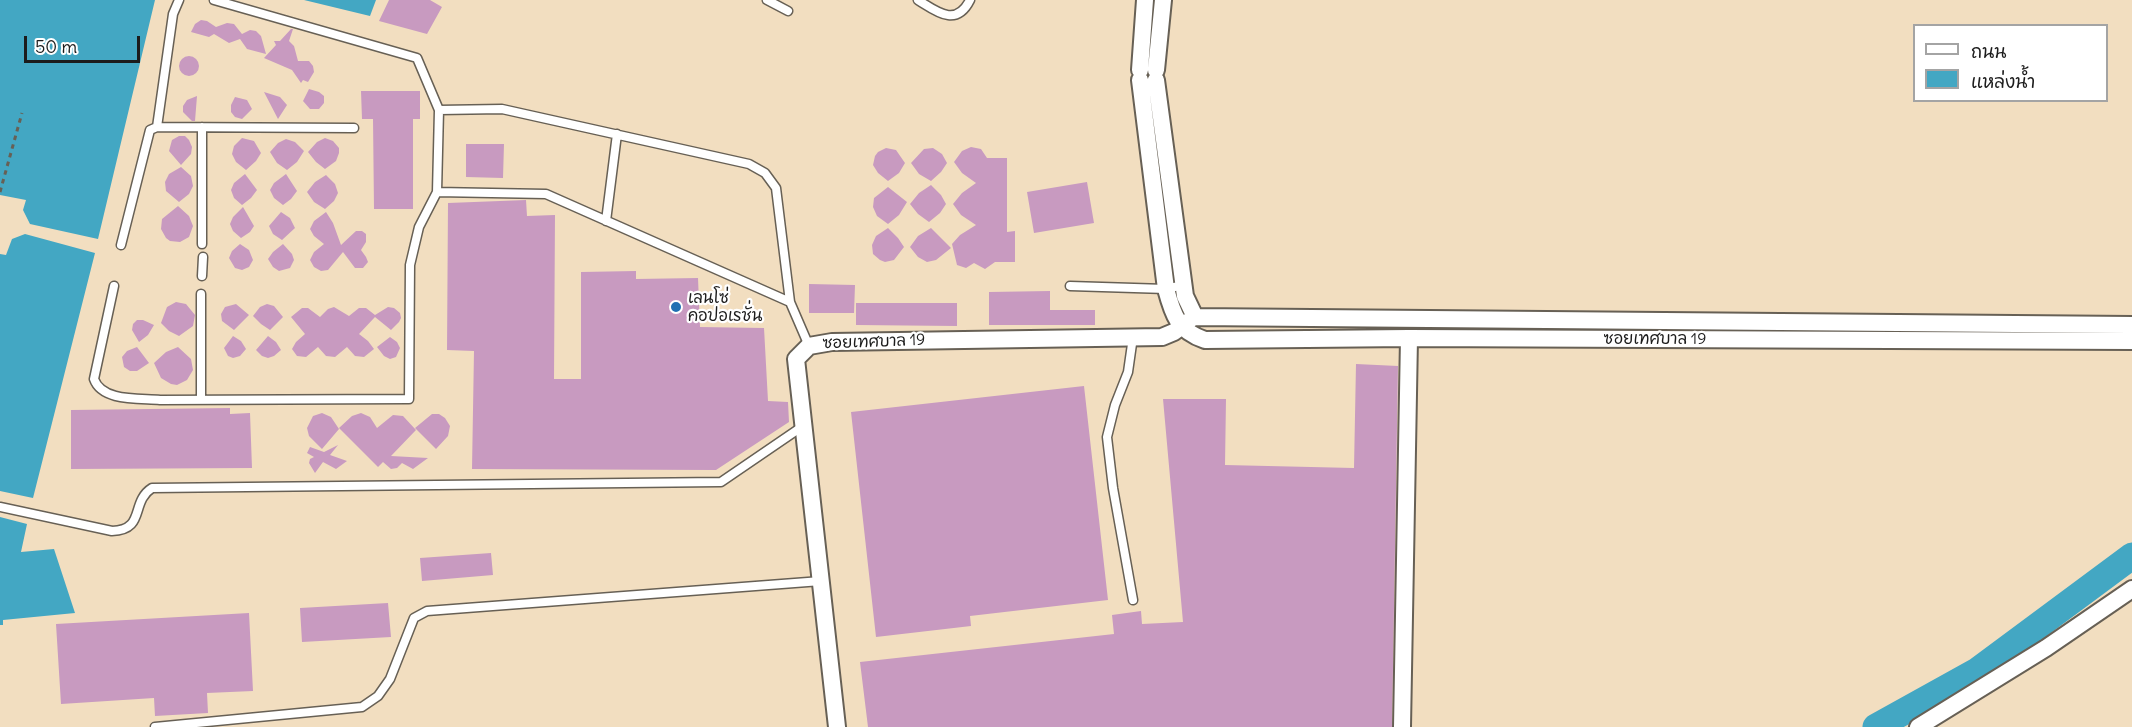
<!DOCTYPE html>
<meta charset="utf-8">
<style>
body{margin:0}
#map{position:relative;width:2132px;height:727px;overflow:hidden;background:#f2dec0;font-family:Delius,"Playpen Sans Thai",sans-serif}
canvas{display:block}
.legend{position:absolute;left:1913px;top:24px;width:195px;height:78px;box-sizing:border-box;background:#fff;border:2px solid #a4a4a4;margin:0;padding:8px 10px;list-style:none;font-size:18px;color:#1c1c1c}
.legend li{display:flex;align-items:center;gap:12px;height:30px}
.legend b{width:30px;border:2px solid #a4a4a4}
.scale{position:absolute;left:24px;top:36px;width:116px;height:27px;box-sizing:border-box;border:3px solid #1c1c1c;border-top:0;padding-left:8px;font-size:18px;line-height:21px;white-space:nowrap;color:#1c1c1c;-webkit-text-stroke:4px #fff;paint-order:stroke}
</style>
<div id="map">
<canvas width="2132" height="727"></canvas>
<ul class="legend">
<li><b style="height:8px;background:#fff"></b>ถนน</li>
<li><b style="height:16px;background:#43a7c3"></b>แหล่งน้ำ</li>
</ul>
<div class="scale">50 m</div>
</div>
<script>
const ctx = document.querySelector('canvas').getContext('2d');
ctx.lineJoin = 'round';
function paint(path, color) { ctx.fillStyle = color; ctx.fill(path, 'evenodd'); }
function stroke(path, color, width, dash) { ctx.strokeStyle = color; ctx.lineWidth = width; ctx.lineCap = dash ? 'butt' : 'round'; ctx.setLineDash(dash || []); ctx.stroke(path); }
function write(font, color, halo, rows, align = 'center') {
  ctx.font = font + ' Delius,"Playpen Sans Thai",sans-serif'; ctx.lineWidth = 4.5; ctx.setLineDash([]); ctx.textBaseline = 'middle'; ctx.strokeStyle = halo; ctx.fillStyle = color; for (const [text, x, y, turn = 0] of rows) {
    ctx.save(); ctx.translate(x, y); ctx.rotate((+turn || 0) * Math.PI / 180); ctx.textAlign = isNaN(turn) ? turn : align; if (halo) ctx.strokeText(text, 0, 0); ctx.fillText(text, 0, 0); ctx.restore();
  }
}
paint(new Path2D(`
 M0 0H155L98 239 30 224 23 210 26 200 0 195Z
 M304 0H376L370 16Z
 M25 234 95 253 33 498 0 491V254L6 255 12 239Z
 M0 517 27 524 21 552 54 549 75 613 3 620V625H0Z`), '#43a7c3');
stroke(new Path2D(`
 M1876 727 1977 671 2132 556`), '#43a7c3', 27);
paint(new Path2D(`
 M389 0H430L442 7 427 34 379 21Z
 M201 20 207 21 216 27 227 23 234 24 242 34 250 30 256 31 261 36 266 54 247 49 240 39 229 43 214 34 209 37 191 32 195 24Z
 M291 29H293L289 41 294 46 298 61H309L313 66 314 72 308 82 303 80 301 83 292 70 264 58 276 45 274 41H280Z
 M179 66a10 10 0 1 1 20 0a10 10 0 1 1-20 0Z
 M309 89 319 92 324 96V103L319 109H310L303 101Z
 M361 91H420V119H413V209H374L373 119H362Z
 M264 92 280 97 287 105 278 119Z
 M197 96 195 121H192L183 112V106L187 100Z
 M235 97 247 100 252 109 242 119 235 117 231 112V105Z
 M179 136H185L189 140 192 147 191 154 181 165 169 151 172 140Z
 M242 138 254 141 261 153 256 161 246 170 236 162 232 154 234 146Z
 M325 138 333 141 339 148V153L336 161 325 169 316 162 308 152 317 142Z
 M286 139 295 142 304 151 297 162 287 170 277 163 270 152 278 143Z
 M466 144H504L503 178 466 177Z
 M971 147 981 149 987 158H1007V232L1015 231V262H995L985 269 974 263 966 268 957 265 952 244 960 235 976 225 961 215 953 204 962 193 976 183 962 173 954 162 962 151Z
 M886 148 896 150 905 163 899 173 888 181 878 173 873 165 875 156 878 152Z
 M933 148 942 154 947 163 941 172 931 181 919 174 911 163 924 149Z
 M181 167 191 176 193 186 189 194 179 202 166 191 165 182 169 174Z
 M245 174 257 190 251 198 242 205 234 198 231 190 234 183Z
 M286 174 297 191 291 199 283 205 274 198 270 190 274 183Z
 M326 175 335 184 338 193 334 201 325 209 314 202 307 192 315 182Z
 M1087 182 1094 223 1034 233 1027 192Z
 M931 185 941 195 946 204 940 213 929 222 918 214 910 204 919 193Z
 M888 187 907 202 899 215 888 224 877 216 873 207 874 198Z
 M526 200 527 216 555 215 554 379H581V272L636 271V279L698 278 700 327 764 328 768 401 788 402 789 422 716 470 472 469 474 351 447 350 448 203Z
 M178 206 189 216 193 226 189 237 180 242 170 241 166 238 161 229 162 219Z
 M243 207 254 226 250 232 241 238 233 231 230 224 233 217Z
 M281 212 290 218 295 228 282 240 273 234 269 226Z
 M326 212 333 223 341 245 356 231H362L366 234V242L361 250 366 257 368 262 363 268H355L343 252 328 270 321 271 314 267 310 260 314 252 324 244 314 236 310 229 314 221Z
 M888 228 898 238 904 247 894 260 885 262 880 260 873 254 872 245 876 236Z
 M931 228 951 248 936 260 927 262 918 257 910 247 918 236Z
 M240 244 249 250 253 260 249 267 242 270 235 268 229 258 232 251Z
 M283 244 292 254 294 260 290 268 279 271 273 267 268 259 273 252Z
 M809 284 855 285 854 313H809Z
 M1050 291V310H1095V325H989V292Z
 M176 302 186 304 195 315 193 326 179 336 169 331 161 323 167 307Z
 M856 303H957V326L856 325Z
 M236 304 249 315 234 330 222 321 221 314 225 307Z
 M267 304 274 306 283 317 270 330 261 324 253 316 260 307Z
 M334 307 349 316 359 308H366L375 315 388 307 394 308 400 313 401 318 399 322 391 330 375 317 359 334 368 341 374 349 364 357 355 356 347 347 335 357 326 356 318 347 306 357 297 356 292 349 296 342 305 334 291 317 302 308H308L320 317 328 309Z
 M137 320H143L154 325 148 335 139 342 132 330 133 324Z
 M233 336 241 341 246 349 240 356 233 358 228 356 224 348Z
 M268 336 276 342 281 350 274 356 268 358 262 356 256 350Z
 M390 337 397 342 400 348 396 357 390 359 384 356 377 347Z
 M137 347 149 363 137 371H130L124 367 122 357 127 351Z
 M178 347 191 359 193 370 187 380 177 385 171 384 161 378 154 363 166 352Z
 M1356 364 1398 366 1392 727H868L860 662 1114 634 1112 615 1141 611 1142 624 1183 622 1163 399H1226L1225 465 1354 468Z
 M1084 386 1108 600 970 616 971 626 876 637 851 412Z
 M230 408V414L250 413 252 468 71 469V410Z
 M322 413 331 417 339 429 322 449 309 436 307 428 313 416Z
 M361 413 370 417 377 428 393 415 403 416 416 430 391 456 428 458 413 469 402 463 397 468 391 469 383 462 378 467 339 428 352 416Z
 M432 414H439L445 418 450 426 448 436 436 449 415 428Z
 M338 445 330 455 347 461 336 469 323 462 315 473 309 463 310 459 314 457 307 453 310 447 324 452Z
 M491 553 493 575 422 581 420 558Z
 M388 603 391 637 302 642 300 608Z
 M249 613 253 691 207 693 208 713 155 716 154 698 61 704 56 624Z`), '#c89ac0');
const lane = new Path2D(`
 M214 0 417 58 439 110 437 192 546 194 790 302 809 346
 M767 0 788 11
 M918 0C936 11 956 28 970 0
 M439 110 502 109 749 164 765 173 776 188 790 302
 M157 127 173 14 179 0
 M202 127V244
 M606 221 617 134
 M121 245 150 130 157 127 354 128
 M202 276 203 257
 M114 286 94 379C102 402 140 398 160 400L409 399 410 265 419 227 437 192
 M1070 286 1166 289 1183 285
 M201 294V400
 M0 507 112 531C146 530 130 502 152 488L721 482 803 426
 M1133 600 1113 488 1107 437 1115 405 1128 372 1133 337
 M155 727 362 707 378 696 390 679 414 618 427 611 821 581`);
const street = new Path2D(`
 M1140 70 1145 0
 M1156 70 1163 0
 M1140 80 1166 289C1173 315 1178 331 1205 340L1409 338 2132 341
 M1156 80 1185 296 1195 317 2132 325
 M837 727 796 359 809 346 832 342 1162 337 1174 332 1189 321
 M1402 727 1409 338
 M1918 727 2046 648 2132 589`);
stroke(lane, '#676055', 11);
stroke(street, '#676055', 20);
stroke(new Path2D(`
 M0 192 22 113`), '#676055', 3, [4.5, 4.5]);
stroke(lane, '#fff', 8);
stroke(street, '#fff', 16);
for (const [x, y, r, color] of [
 [676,307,6,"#1f6fb2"]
]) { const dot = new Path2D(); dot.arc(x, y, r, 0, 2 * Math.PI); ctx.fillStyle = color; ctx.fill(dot); stroke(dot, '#fff', 2); }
write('16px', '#1c1c1c', '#fff', [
 ["เลนโซ่",688,298],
 ["คอปอเรชั่น",688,316]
], 'left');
write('16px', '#1c1c1c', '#fff', [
 ["ซอยเทศบาล 19",1655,339],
 ["ซอยเทศบาล 19",874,342,-2]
]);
</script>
